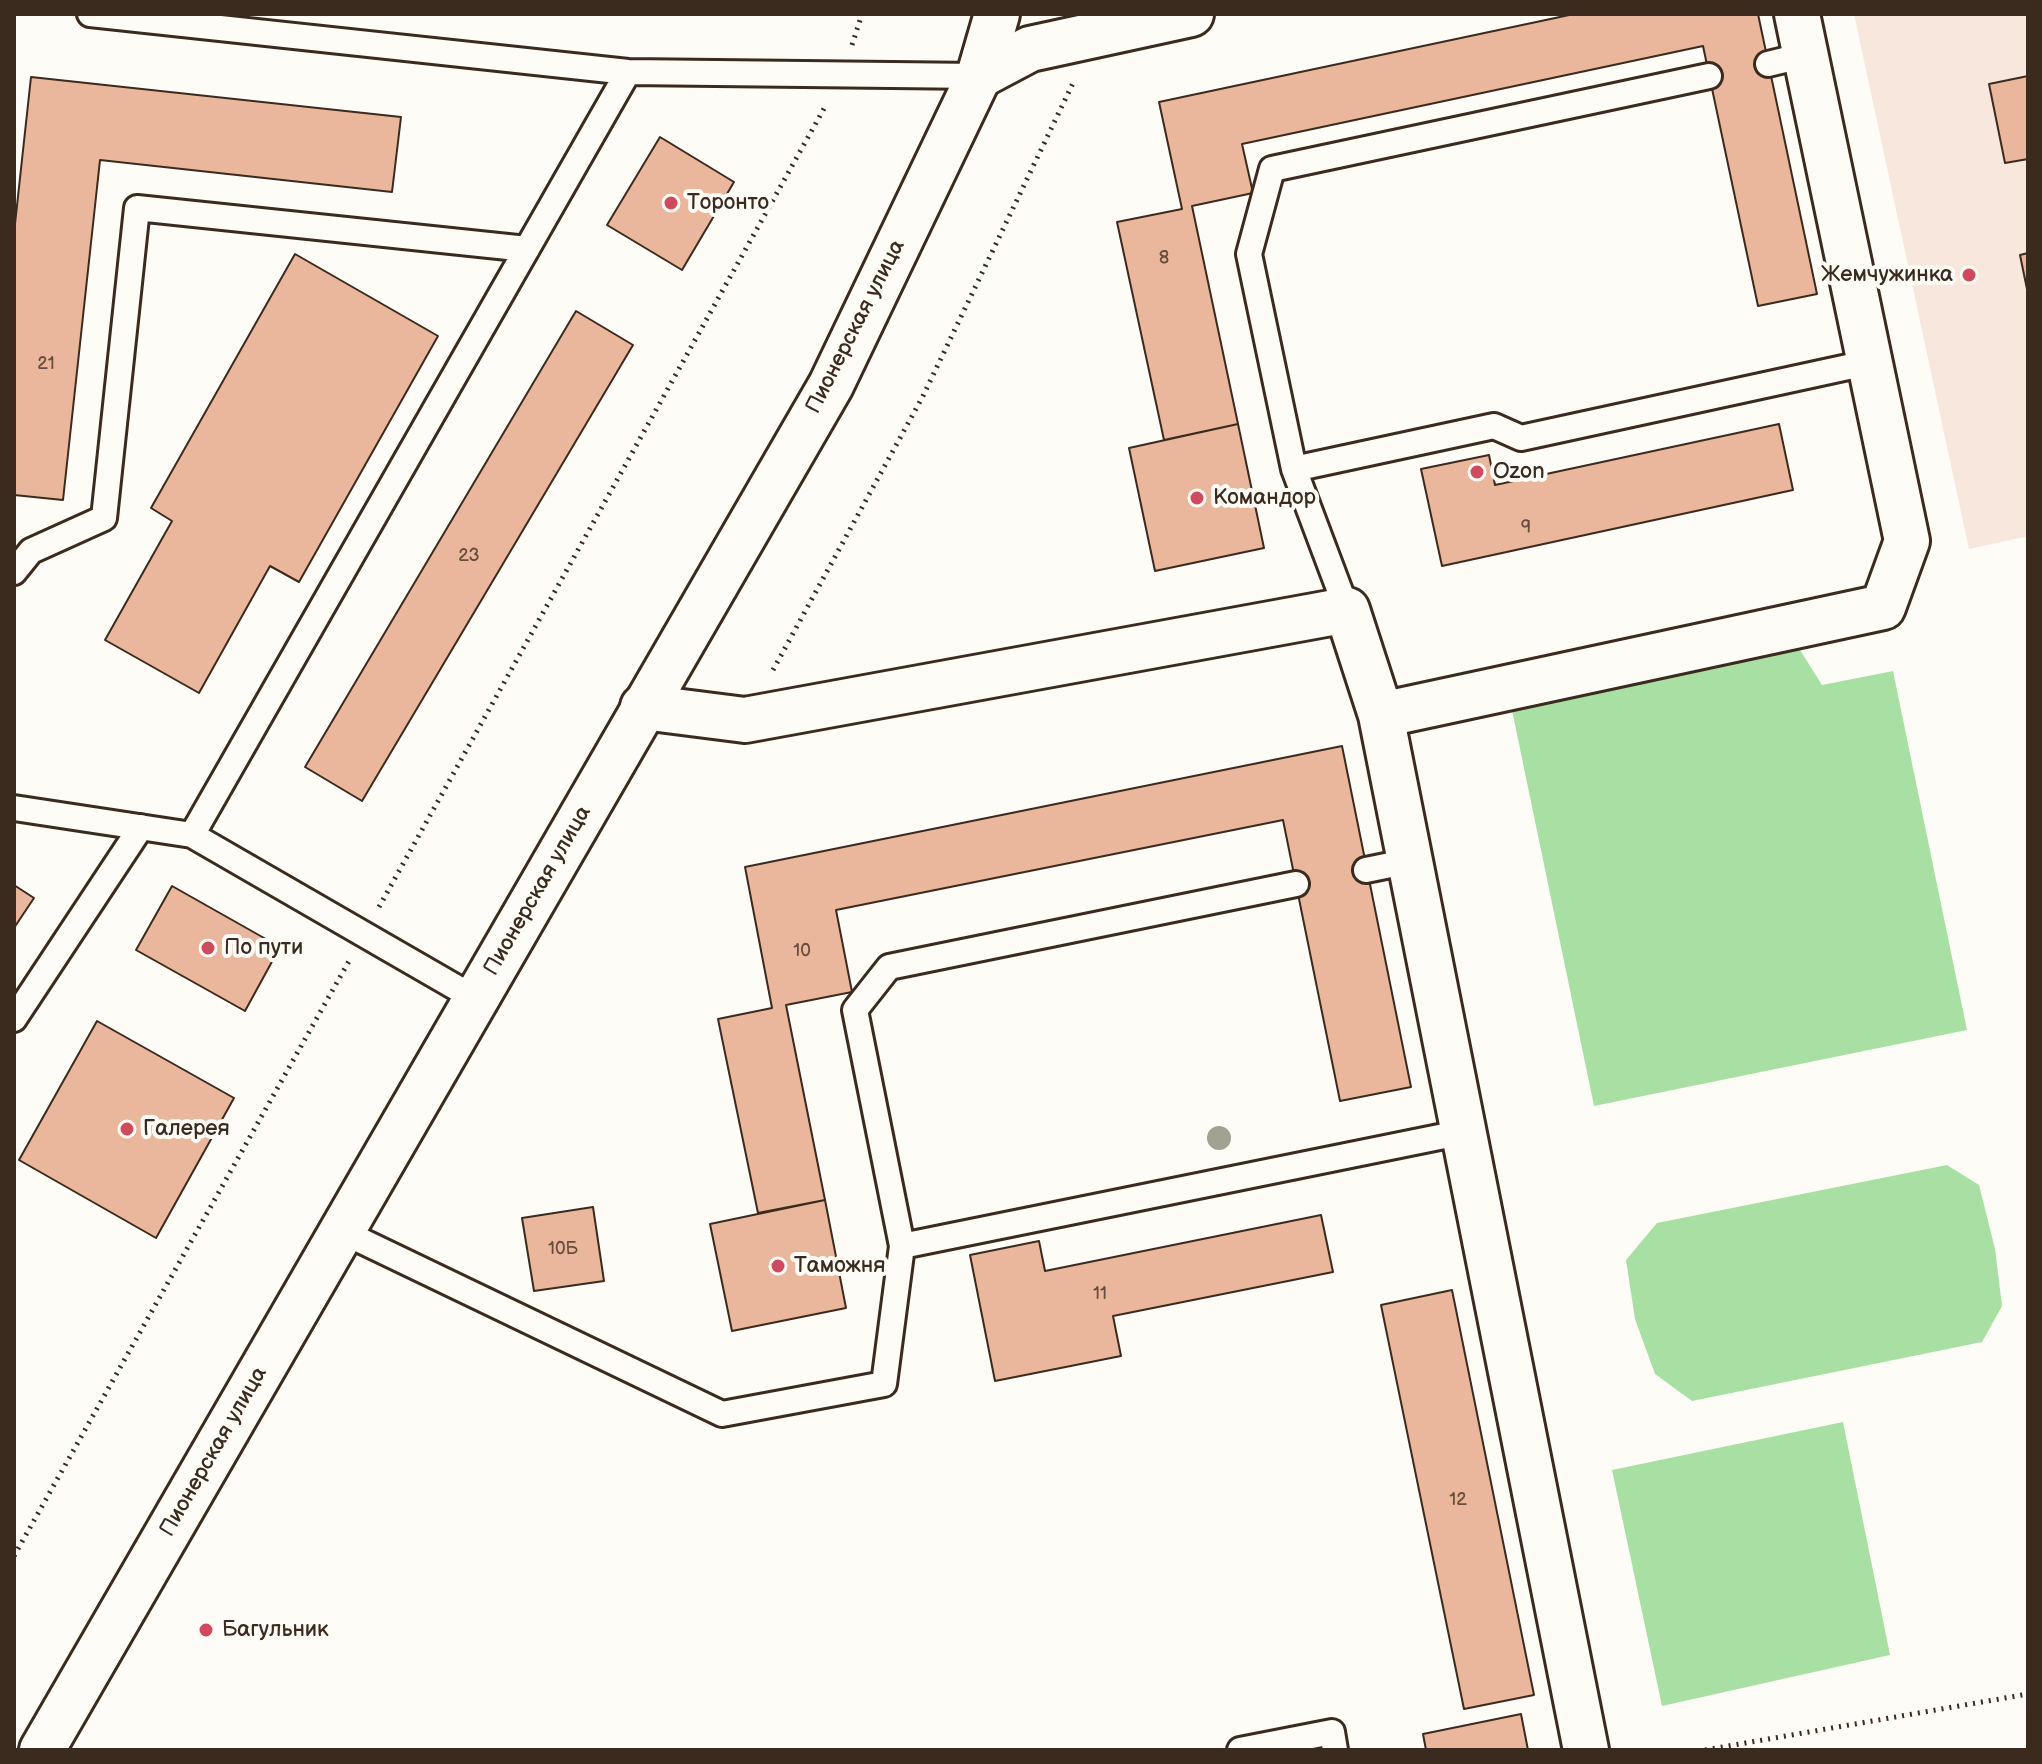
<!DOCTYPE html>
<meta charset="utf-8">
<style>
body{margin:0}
#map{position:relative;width:2042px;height:1764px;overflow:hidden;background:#fdfcf7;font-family:"Balsamiq Sans",sans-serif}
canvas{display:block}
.frame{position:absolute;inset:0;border:16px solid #3b2a1e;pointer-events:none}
</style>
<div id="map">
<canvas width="2042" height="1764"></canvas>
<div class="frame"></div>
</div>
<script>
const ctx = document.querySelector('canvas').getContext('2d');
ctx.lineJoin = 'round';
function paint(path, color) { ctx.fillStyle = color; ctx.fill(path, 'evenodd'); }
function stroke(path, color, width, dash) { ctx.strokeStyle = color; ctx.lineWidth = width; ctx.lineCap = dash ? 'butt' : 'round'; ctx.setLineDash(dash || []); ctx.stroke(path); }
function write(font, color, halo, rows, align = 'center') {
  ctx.font = font + ' "Balsamiq Sans",sans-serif'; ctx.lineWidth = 8; ctx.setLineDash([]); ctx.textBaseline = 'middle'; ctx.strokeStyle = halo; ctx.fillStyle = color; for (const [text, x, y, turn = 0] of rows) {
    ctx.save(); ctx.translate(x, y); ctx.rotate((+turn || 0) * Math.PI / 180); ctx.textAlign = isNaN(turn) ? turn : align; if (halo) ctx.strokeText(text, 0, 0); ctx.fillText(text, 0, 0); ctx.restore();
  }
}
paint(new Path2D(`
 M1854 14H2028V536L1969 549Z`), '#f7e7dc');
paint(new Path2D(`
 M1800 650 1822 685 1893 671 1967 1030 1594 1106 1512 710Z
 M1947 1165 1979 1185 1995 1249 2002 1306 1982 1342 1692 1401 1655 1374 1635 1319 1626 1260 1657 1223Z
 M1843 1422 1890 1655 1662 1706 1612 1470Z`), '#a8e0a4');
const building = new Path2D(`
 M1574 14H1758L1817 294 1758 306 1703 46 1242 144 1253 193 1192 206 1238 424 1164 440 1117 222 1182 209 1159 102Z
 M2028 76V159L2005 163 1989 84Z
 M31 77 401 117 392 192 100 160 63 500 14 495V233Z
 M660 137 734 182 682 270 607 225Z
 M2028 253V294L2020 255Z
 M295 254 438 336 299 582 270 566 199 693 105 640 172 521 151 508Z
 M576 311 633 345 362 801 305 767Z
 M1238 424 1264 548 1155 571 1129 448Z
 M1779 424 1793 490 1442 566 1421 469 1489 455 1495 485Z
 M1342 746 1411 1087 1340 1101 1283 820 836 910 852 992 786 1005 825 1200 758 1213 718 1019 772 1008 745 867Z
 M14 885 34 898 14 928Z
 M172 886 280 947 245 1011 136 950Z
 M97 1021 234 1098 156 1238 19 1160Z
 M825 1200 846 1308 732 1331 710 1224Z
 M593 1207 604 1281 534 1291 522 1218Z
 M1321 1215 1333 1272 1113 1316 1121 1356 995 1381 970 1255 1039 1241 1045 1271Z
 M1452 1290 1534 1695 1464 1709 1381 1305Z
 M1521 1714 1528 1750H1426L1423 1734Z`);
paint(building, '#eab79c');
stroke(building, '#3b2a1e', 2);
const service = new Path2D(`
 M90 14 628 72 979 76
 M1768 64 1805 55
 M1294 469 1494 426 1521 438 1871 362
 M14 572 31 551 104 518 137 208 527 249
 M1347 610 1294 469 1249 254 1272 169 1709 76
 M14 808 192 835 476 999
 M192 835 628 72
 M1366 870 1410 861
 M14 1019 141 827
 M341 1231 722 1414 884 1384 902 1246 1464 1132
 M902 1246 855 1010 889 967 1296 884
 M1240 1750 1332 1732 1335 1750`);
const minor = new Path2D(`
 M979 76 1030 49 1191 14
 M643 707 745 720 1347 610 1381 715 1883 607 1907 541 1797 14
 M1381 715 1586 1750`);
const tertiary = new Path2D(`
 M42 1750 831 385 979 76 997 14`);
stroke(service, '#3b2a1e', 30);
stroke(minor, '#3b2a1e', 50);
stroke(tertiary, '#3b2a1e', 50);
stroke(new Path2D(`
 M852 45 862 14
 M773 670 923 396 1074 81
 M379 907 826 105
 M14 1556 349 961
 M1705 1750 2028 1694`), '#3b2a1e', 5, [2, 6]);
stroke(service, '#fdfcf7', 24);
stroke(minor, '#fdfcf7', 44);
stroke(tertiary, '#fdfcf7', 44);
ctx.fillStyle = '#a1a292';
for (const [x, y] of [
 [1219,1138]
]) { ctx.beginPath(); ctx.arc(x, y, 12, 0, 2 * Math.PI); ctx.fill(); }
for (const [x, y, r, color] of [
 [671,203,8,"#d1495b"],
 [1969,275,8,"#d1495b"],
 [1477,472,8,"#d1495b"],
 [1197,498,8,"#d1495b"],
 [208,948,8,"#d1495b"],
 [127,1129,8,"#d1495b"],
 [778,1266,8,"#d1495b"],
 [206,1630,8,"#d1495b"]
]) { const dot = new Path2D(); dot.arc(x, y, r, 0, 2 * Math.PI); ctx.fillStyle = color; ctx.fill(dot); stroke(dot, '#fdfcf7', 3); }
write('18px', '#674d3e', null, [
 ["8",1164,258],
 ["21",46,364],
 ["9",1526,528],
 ["23",469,556],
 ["10",802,951],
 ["10Б",563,1249],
 ["11",1100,1294],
 ["12",1458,1500]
]);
write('22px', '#3b2a1e', '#fdfcf7', [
 ["Торонто",687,203],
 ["Жемчужинка",1953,275,"right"],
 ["Ozon",1493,472],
 ["Командор",1213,498],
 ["По пути",224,948],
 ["Галерея",143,1129],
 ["Таможня",794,1266],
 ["Багульник",222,1630]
], 'left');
write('22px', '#3b2a1e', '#fdfcf7', [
 ["Пионерская улица",856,327,-63],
 ["Пионерская улица",538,891,-60],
 ["Пионерская улица",214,1452,-60]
]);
</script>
